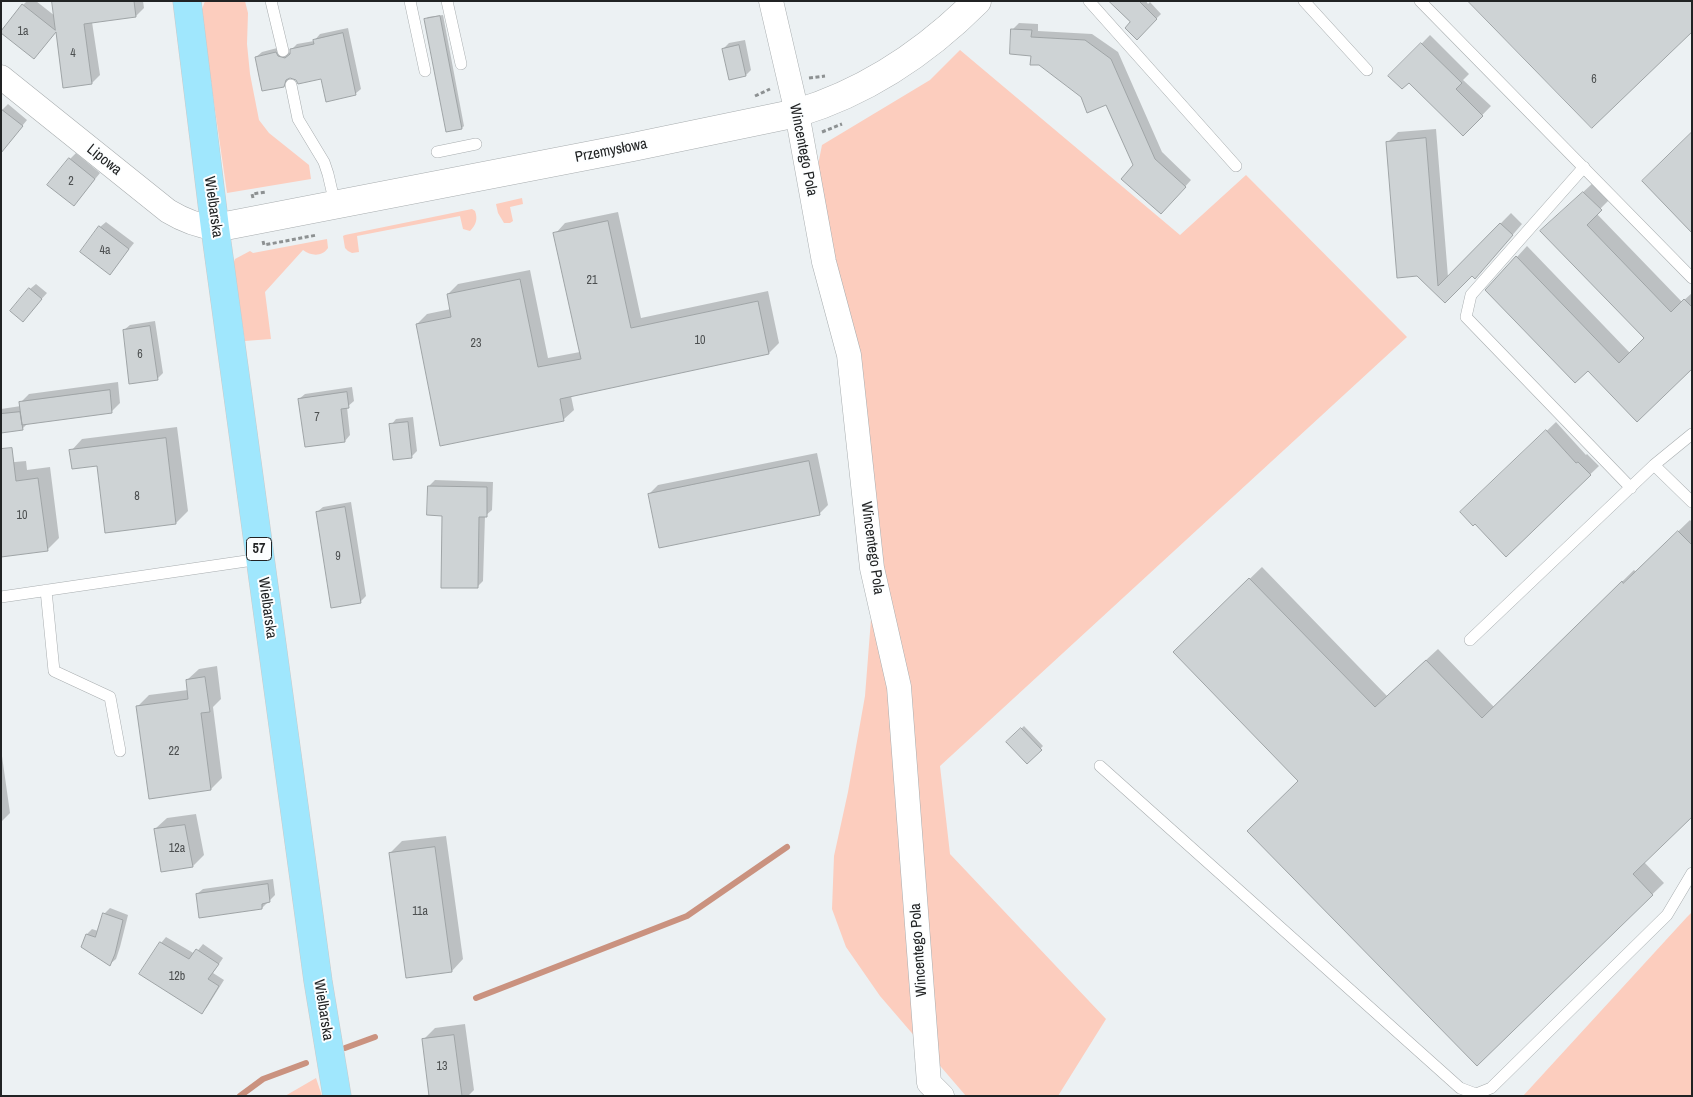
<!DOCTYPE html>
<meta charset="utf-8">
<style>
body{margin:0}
#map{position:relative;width:1693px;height:1097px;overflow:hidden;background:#ecf1f3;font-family:"Archivo Narrow",sans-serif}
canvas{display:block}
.frame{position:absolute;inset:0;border:2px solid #212324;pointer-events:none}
</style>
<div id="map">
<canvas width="1693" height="1097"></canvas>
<div class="frame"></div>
</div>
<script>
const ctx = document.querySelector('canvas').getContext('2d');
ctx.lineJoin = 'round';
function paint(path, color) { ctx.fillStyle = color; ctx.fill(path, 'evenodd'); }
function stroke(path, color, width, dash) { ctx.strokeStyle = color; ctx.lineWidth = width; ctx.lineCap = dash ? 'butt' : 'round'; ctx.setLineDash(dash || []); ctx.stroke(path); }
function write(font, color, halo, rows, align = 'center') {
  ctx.font = font + ' "Archivo Narrow",sans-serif'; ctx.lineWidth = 4; ctx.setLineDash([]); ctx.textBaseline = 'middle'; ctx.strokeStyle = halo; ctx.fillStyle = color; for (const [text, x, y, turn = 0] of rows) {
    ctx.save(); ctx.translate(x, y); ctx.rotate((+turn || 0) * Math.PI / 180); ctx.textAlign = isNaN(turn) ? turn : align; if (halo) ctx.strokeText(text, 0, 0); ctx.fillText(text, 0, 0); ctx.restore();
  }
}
paint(new Path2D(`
 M205 1H245L248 13 247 44 250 74 259 120 269 133 309 165 311 179 227 193 201 12Z
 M960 50 1180 235 1246 175 1407 337 940 766 950 854 1106 1019 1058 1096H966L880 996 846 947 832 909 834 856 848 792 865 696 871 619 874 496 818 165 822 145 930 80Z
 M522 198 523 204 510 207 513 221 510 223H504L498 213 496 204Z
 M472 209 475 211C478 219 476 225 470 231L463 229 460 216 357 236 359 252 352 253 348 251 345 248 343 236 345 235Z
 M327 239 328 248C322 257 311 256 303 250L265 292 271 339 245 341 233 264 235 259 250 251 253 253Z
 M1692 912V1096H1523L1687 917Z
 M316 1078 322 1096H285Z`), '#fccdbe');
paint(new Path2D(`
 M27 1H36L55 16 53 1H143L144 8 136 16 92 22 100 75 92 83 57 31 34 57 23 5Z
 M1111 1H1146L1148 4 1150 2 1161 14 1137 38 1131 22Z
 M443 15 464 126 462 128 425 20 428 17Z
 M1019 23 1038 24V31L1092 34 1118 52 1162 152 1191 180 1168 206 1135 165 1106 103 1082 96 1032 55 1013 29Z
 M348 28 361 89 355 94 322 78 289 77V80L283 86 256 57 262 52 281 47 283 51 291 53V50L297 44 314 41 320 34Z
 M1430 35 1469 74 1463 80 1491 106 1463 135 1408 81 1390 76Z
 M745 40 751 70 746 75 723 49 729 43Z
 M8 104 27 120 5 147 1 111Z
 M1436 129 1448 277 1511 213 1522 224 1485 267 1472 274 1445 302 1417 275 1388 142 1398 132Z
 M76 153 100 173 79 199 70 159Z
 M1594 182 1611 198 1596 213 1682 302 1692 293V368L1637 420 1517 257 1527 246 1630 353 1646 338 1553 220Z
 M618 212 641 318 768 291 779 343 769 353 571 396 574 410 563 420 417 324 427 314 451 309 448 294 458 284 530 270 548 358 580 352 555 234 565 223Z
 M106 222 134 243 110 273 100 227Z
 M36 284 47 293 28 314 30 289Z
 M155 321 163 373 157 379 124 330 130 325Z
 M118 382 120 403 111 412 28 423 22 429 1 432V409L21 406 20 403 29 394Z
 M352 387 354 401 347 407 350 435 345 441 299 399 305 394Z
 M413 417 417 451 411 457 391 425 396 419Z
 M1556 422 1586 455 1587 454 1599 466 1506 555 1470 504Z
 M177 427 188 511 176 523 98 464 71 451 82 439Z
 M817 453 828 505 819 514 649 494 658 485Z
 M26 461 27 470 50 467 59 538 47 550 4 463Z
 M435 480 493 482 492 510 485 516 483 581 477 587 429 486Z
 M351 502 366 596 360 602 317 512 323 507Z
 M1690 520 1692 522V611L1644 862 1664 883 1477 1065 1300 781 1174 652 1262 567 1387 696 1438 649 1494 707 1634 570 1636 572Z
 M217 666 221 699 213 707 222 778 211 789 137 707 149 695 188 690 187 680 199 669Z
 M1024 726 1043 746 1027 762 1008 742Z
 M1 749 10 813 1 822Z
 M196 814 204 855 193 866 155 829 167 818Z
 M446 836 463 959 452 971 390 853 402 841Z
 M273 879 275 895 262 908 197 894 203 889Z
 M110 908 128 915 120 947 116 959 110 964 87 934 92 929 98 931 104 914Z
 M166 937 195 954 203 944 223 958 213 973 224 980 207 1007 202 1012 161 943Z
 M465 1024 474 1090 468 1096H430L423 1040 435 1028Z`), '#0003');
stroke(new Path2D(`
 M476 998 687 916 787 847
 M345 1048 375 1037
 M240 1096 263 1079 306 1063`), '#ca927f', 6);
const building = new Path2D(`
 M52 1H134L136 17 84 24 92 84 63 88 56 32 34 59 1 33V31L22 4 55 30Z
 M1109 1H1139L1157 19 1137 40 1125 28 1130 22Z
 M1468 1H1692V32L1592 128Z
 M440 16 462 129 446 132 424 19Z
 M1011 29 1032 30 1031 37 1085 40 1111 59 1155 159 1186 187 1161 214 1121 179 1133 165 1106 105 1087 113 1081 97 1039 65H1030L1031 56 1010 54Z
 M343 33 356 95 326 102 321 79 298 84 296 80 290 78 286 80 284 87 262 91 255 57 276 52 278 56 285 58 290 54V49L314 44 313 40Z
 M1421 43 1462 83 1456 89 1483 116 1463 136 1409 83 1402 89 1388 76Z
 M739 45 746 76 729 80 722 49Z
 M1 109 23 126 1 153Z
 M1692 132V233L1642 181Z
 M1426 138 1438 286 1500 223 1513 235 1475 279 1472 276 1445 303 1417 276 1397 278 1386 142Z
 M69 158 95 179 74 206 47 185Z
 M1583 192 1602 210 1587 225 1671 312 1684 299 1692 307V369L1637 422 1588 371 1575 383 1485 290 1516 256 1619 363 1644 338 1540 231Z
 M608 221 631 328 758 301 769 354 560 399 564 421 440 446 416 324 451 317 447 294 520 279 538 367 581 359 553 233Z
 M99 226 129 249 110 275 80 252Z
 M29 288 42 299 23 322 10 311Z
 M150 326 158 380 129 384 123 330Z
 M110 390 112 413 22 425 19 402Z
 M347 392 349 408 341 409 345 442 305 447 298 399Z
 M20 412 23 430 1 433V414Z
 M408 422 412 458 393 460 389 424Z
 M1546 430 1576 463 1578 462 1591 475 1506 557 1475 524 1473 526 1460 512Z
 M166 438 176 524 105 533 97 466 72 469 69 450Z
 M12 448 16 481 38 478 48 551 1 557V449Z
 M809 461 820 515 659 548 648 494Z
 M428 486 487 487V517H479L478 588H441L442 516 427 515Z
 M345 507 361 603 331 608 316 512Z
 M1678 531 1692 545V817L1633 874 1653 895 1477 1066 1247 831 1298 781 1173 652 1249 578 1375 707 1426 660 1482 718 1622 581 1623 583Z
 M205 677 210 712 201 713 211 790 149 799 136 706 188 699 186 680Z
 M1021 728 1042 750 1027 764 1006 742Z
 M185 825 193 867 161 872 154 829Z
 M435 847 452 972 406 978 389 853Z
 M268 884 270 902 262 904V909L199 918 196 894Z
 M103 913 123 920 115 954 110 966 81 947 86 934 95 937Z
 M160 942 189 959 196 949 219 964 208 979 219 986 202 1014 139 974Z
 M454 1035 462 1096H429L422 1039Z`);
paint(building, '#ced3d5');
stroke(building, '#9fa4a6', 1);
const service = new Path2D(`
 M271 1 283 51
 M410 1 425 71
 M447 1 461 64
 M1089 1 1236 166
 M1304 1 1367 70
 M1420 1 1692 278
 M291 85 298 119 324 162 328 174 335 204
 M437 152 476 144
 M1584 167 1471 295 1466 317 1631 488
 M1654 465 1692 502
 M46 590 54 671 110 697 120 751
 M1 597 260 559
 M1470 640 1654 465 1692 434
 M1100 766 1460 1088 1476 1094 1491 1088 1667 915 1692 873`);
const minor = new Path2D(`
 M771 1 797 113 824 262 849 355 872 568 899 687 929 1083 942 1096
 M1 77 168 211C183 220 197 226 215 228`);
const tertiary = new Path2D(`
 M215 228 633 147 797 113C866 92 926 52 977 1`);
const primary = new Path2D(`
 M187 1 215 228 318 981 337 1096`);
stroke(service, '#a8adaf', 12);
stroke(minor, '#a8adaf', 25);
stroke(tertiary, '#a8adaf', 29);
stroke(primary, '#cacaca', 29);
stroke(new Path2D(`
 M809 78 825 76
 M755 96 770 89
 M822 132 842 124
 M253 198 252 194 266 192
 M263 241 264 245 317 235`), '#8d9192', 3, [4, 2.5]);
stroke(service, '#fff', 11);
stroke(minor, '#fff', 24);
stroke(tertiary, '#fff', 28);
stroke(primary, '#a0e7fd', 28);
write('12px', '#4c4f50', null, [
 ["1a",23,32],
 ["4",73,54],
 ["6",1594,80],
 ["2",71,182],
 ["4a",105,251],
 ["21",592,281],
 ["10",700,341],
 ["23",476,344],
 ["6",140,355],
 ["7",317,418],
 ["8",137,497],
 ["10",22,516],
 ["9",338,557],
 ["22",174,752],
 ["12a",177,849],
 ["11a",420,912],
 ["12b",177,977],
 ["13",442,1067]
]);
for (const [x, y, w] of [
 [259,549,25]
]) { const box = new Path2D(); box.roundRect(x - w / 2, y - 11.5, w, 23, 4); ctx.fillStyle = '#fcfeff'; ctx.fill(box); stroke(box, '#212324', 1); }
write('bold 14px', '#212324', null, [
 ["57",259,549]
]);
write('15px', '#212324', '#fcfeff', [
 ["Wincentego Pola",803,150,79],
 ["Przemysłowa",611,151,-11],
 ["Lipowa",104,160,39],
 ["Wielbarska",213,207,82],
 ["Wincentego Pola",872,548,82],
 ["Wielbarska",267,608,82],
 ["Wincentego Pola",919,950,-94],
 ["Wielbarska",323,1010,81]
]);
</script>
